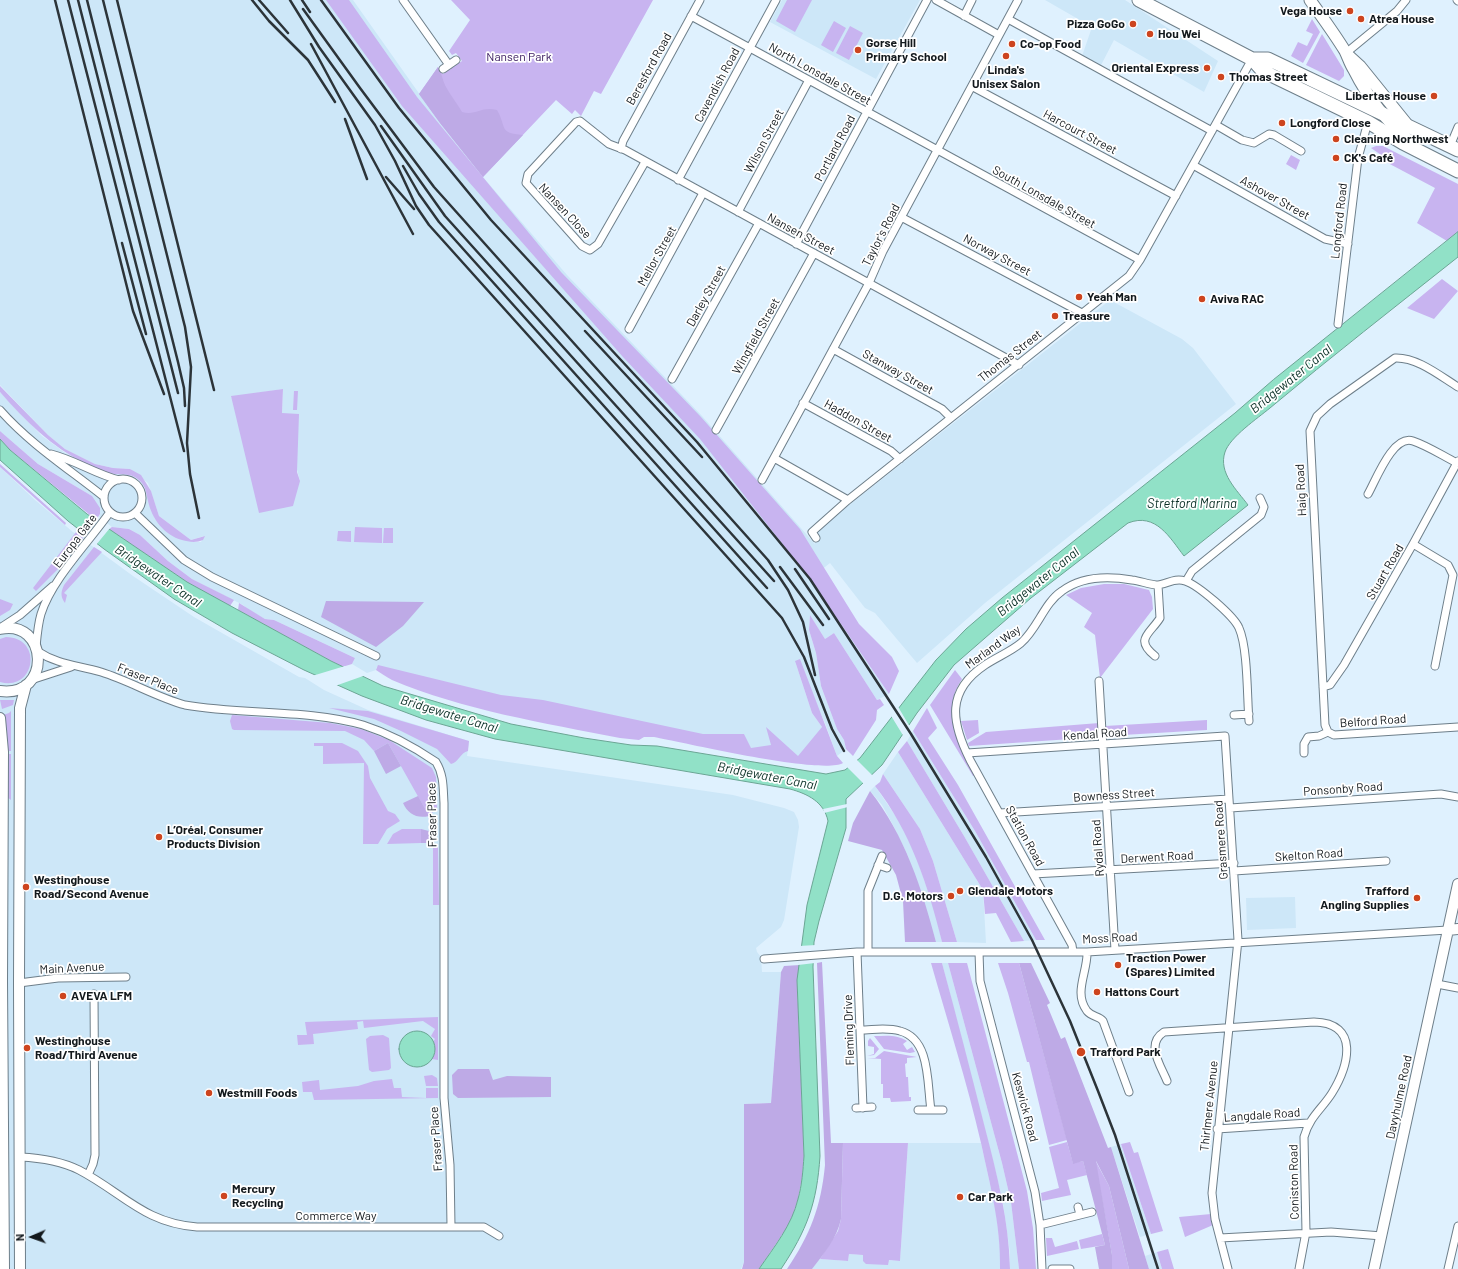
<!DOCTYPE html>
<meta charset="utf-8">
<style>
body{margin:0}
#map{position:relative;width:1458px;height:1269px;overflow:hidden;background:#dff1fe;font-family:Barlow,sans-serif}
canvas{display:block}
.north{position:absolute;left:12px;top:1217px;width:40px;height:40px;-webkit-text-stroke:3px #fff;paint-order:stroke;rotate:268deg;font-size:11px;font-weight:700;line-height:16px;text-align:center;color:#13191d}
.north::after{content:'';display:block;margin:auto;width:14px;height:18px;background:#13191d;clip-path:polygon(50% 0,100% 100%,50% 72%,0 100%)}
</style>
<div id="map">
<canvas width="1458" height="1269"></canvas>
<div class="north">N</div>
</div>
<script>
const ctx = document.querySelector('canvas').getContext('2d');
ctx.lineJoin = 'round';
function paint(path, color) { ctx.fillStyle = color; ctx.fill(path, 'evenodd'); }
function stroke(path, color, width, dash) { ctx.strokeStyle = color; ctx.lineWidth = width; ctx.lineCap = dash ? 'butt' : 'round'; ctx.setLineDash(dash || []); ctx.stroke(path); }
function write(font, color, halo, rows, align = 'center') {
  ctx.font = font + ' Barlow,sans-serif'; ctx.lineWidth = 3.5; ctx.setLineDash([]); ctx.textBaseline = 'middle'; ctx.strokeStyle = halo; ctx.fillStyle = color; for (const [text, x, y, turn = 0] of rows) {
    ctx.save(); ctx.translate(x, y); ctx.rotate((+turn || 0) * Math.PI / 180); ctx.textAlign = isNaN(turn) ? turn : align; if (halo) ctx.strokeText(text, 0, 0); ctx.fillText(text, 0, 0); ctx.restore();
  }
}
paint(new Path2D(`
 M0 0H353L440 123 483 177 567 275 702 416 815 544 816 531 1110 300 1182 339 1193 348 1236 404 985 603 917 663 875 613 865 608 830 563 810 579 889 694 877 700 834 633 825 639 810 615 809 630 816 653 821 686 837 729 844 740 846 749 837 756 825 723 795 661 812 713 824 730 793 763 377 667 376 670 367 673 352 664 355 658 274 620 265 619 249 610 243 605 192 579 168 561 140 535 129 529 112 527 99 517 100 514 92 496 38 464 0 431V392L42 436 64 452 86 464 104 472 131 475 140 481 144 486 155 519 194 542H201L204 536 191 540 159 516 148 483 130 469 113 468 95 464 65 449 48 435 0 385ZM283 389 282 413 300 481 231 397Z
 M782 0H920L876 79 770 22Z
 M1045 0H1125L1218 61 1204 92 1114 40 1099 69 1081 59 1092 27Z
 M0 467 35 500 73 532 133 576 194 617 299 677 305 678 324 690 368 710 469 741 467 756 733 795 784 808 794 812 798 820 799 827 784 920 781 927 756 948 757 952 761 957 762 972H781L771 1103 744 1104V1262L741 1269H0Z
 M913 731 975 831 1036 940 1024 941 964 836 907 741Z
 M898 752 983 890 986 943 957 942 933 861 920 829 883 774Z
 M875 786 901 824 915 853 936 915 942 942H936L908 856 894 827 882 805 870 791Z
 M1295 897 1296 928 1247 930 1246 898Z
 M942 963H948L1002 1163 1011 1202 1019 1269H1010V1253L1003 1203 994 1165Z
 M908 1143H981L996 1211 1000 1247V1269H811L820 1259 848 1261 849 1254 863 1255 888 1265V1260L900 1261Z
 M1121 1144 1151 1234 1140 1237 1111 1147Z
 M1157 1252 1162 1269H1149L1145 1256Z`), '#cde7f8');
paint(new Path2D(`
 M326 0H349L417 97 561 272 701 417 800 529 859 624 892 657 899 671 889 694 810 579 700 439 623 357 402 106Z
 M451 0H653L601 94 594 91 581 116 575 110 572 114 556 100 483 177 440 123 419 94 438 67 443 74 462 61 456 53 452 55 449 51 470 20Z
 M787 0H812L795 32 776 21Z
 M1312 19 1320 32 1303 63 1291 56 1298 42 1307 46 1313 34 1306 31Z
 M834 21 846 28 833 52 821 45Z
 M850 26 863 33 849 60 836 53Z
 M1322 34 1344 70V76L1339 81 1306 65Z
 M1376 146H1383L1458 184V232L1447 241 1417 223 1435 188 1386 162 1387 159 1371 148Z
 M1291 155 1300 160 1296 170 1286 164Z
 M1442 279 1458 291 1434 319 1407 308Z
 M0 386 48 435 65 449 95 464 113 468 130 469 141 475 151 491 159 516 191 540 205 536 203 540C196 543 189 542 182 540 164 535 152 519 148 501 146 493 146 487 140 481 132 473 125 475 115 474 105 473 95 469 86 464 52 447 25 421 0 392Z
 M283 389 282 413 299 414 297 472 300 481 293 506 259 513 231 396Z
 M294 391H298L297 410H293Z
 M0 431 38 464 92 496 100 508V514L96 520 10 450 0 439Z
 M0 464 66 523 65 525 0 467Z
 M112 527 129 529 140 535 168 561 192 579 234 600 230 606 187 582 109 529Z
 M355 527 382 528V543L354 542Z
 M384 528H393V543H383Z
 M338 531H351V542L337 541Z
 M76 532 83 538 58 569 36 591 33 588Z
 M94 547 102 552 64 593 67 595 65 603C60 596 61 592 64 585Z
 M1104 584H1124L1149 590 1152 597 1153 609 1100 678 1095 635 1084 627 1092 613 1066 595 1081 588Z
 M0 599 13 604 10 610 0 616Z
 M239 603 265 619 274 620 355 658 352 664 342 667 331 661 238 610Z
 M810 615 825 639 834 633 877 700 880 699 884 705 877 710 876 720 853 756 846 749 844 740 837 729 821 686 816 653 809 630Z
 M6 637C44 638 35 692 0 682V639Z
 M800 659 837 756 843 763C822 775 686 743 654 737H644L639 740 620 738C544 723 463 710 392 680 386 677 381 673 376 670L378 665 501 695 543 700 703 734H744L751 748 771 745 766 727 798 756 822 727 812 713 795 661Z
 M955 670 962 679C940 711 958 746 975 776H973L930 705Z
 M0 700H14L13 705 2 709Z
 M329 708 368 711 469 741 468 751C460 753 459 762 451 764L437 749 401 731 374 719Z
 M927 708 937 728 928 738 958 785 1045 940H1036L975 831 913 731Z
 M11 711V751H8L3 715 9 713Z
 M232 715 330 723 361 729 389 740 432 768 436 777 437 808 429 816 388 743 374 751 364 740 345 731 234 730 232 729 230 721Z
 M978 720 979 733 967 740 961 721Z
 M1207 720V730L1106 736 1105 726Z
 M1099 723 1100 737 969 746 968 743 986 732Z
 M907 741 964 836 1024 941 1011 942 996 913 985 914 983 890 898 752Z
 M314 743H342L358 751 368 766 370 778 388 811 395 814 400 821 387 829 378 844H363L364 763 323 764V746H314Z
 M8 754H11V800L7 797Z
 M883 774 920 829 933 861 957 942H942C928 886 911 832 875 786L880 782Z
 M402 829H421V843L387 844 393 834Z
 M433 846H438L439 905H433Z
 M931 963H942C957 1018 971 1073 985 1128 997 1174 1009 1221 1010 1269H1000C1001 1225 990 1185 981 1143 967 1082 948 1023 931 963Z
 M948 963H967L1027 1191 1033 1228 1036 1269H1019L1011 1202 1002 1163Z
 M998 963H1019L1067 1140 1049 1145 1029 1062H1027L1008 993Z
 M438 1017V1060L432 1059 434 1055 433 1042 435 1039 431 1036 435 1029 423 1021 364 1028 363 1021 357 1022 358 1029 313 1034 314 1044 298 1045 297 1035H307L305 1022Z
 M383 1035 389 1038 391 1068 389 1070 372 1072 369 1070 366 1039 370 1036Z
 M874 1036C886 1036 896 1034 907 1041L903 1044 907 1050 912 1047 915 1052 910 1053 884 1049Z
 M870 1038 879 1049 874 1055 867 1056 874 1054V1047L868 1046V1041Z
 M884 1051 917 1057 907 1058V1063L905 1064 906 1077H908L909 1097H911V1101L891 1102 890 1098H883V1084H881V1059L867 1058H875Z
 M432 1075 437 1078 438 1086H426L424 1076Z
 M392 1079 394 1088H401L402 1097 426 1098V1088H438V1098L314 1100 312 1092H303L302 1082 319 1080 320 1090 358 1086 374 1081Z
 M1067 1142 1073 1163 1083 1161 1087 1175 1067 1180 1071 1195 1042 1201 1041 1193 1059 1188 1049 1147Z
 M1130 1142 1134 1153 1138 1152 1163 1231 1151 1234 1121 1144Z
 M843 1143H908L900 1261 889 1260 888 1265 866 1264 863 1261V1255L849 1254 848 1261 820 1259 838 1231 841 1219Z
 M1095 1160 1109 1186 1129 1269H1112V1255Z
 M1211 1214 1213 1225 1185 1237 1179 1217Z
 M1102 1234 1105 1245 1081 1249 1079 1240Z
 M1046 1238H1052L1055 1247 1077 1241 1079 1249 1047 1256Z
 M1168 1249 1174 1269H1162L1157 1252Z`), '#c8b4f0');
paint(new Path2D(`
 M438 67C442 74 442 78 445 85 447 90 458 105 462 112 476 116 481 106 497 110 507 127 498 133 523 135L483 177 440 123 419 94Z
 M326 601 424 602 403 626 376 647 321 617Z
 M388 743 401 766 386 774 374 751Z
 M870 791C905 835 922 889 936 942H905L903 901 896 875 882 850 848 841 853 823Z
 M418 796 428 814 429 816C417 819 408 814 403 803Z
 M421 829 433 832V843H421Z
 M822 962 831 1143H843L841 1219C837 1238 824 1254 812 1269H787C810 1235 821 1207 825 1165L817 963Z
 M1019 963H1031L1050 1003 1047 1005 1061 1039 1065 1037 1108 1148 1111 1147 1149 1269H1129L1109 1186 1096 1161 1112 1255V1269H1099L1095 1247 1105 1245 1083 1161 1073 1164Z
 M800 965 797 980 804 1156 802 1178 798 1199 793 1215 786 1229 759 1269H742L744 1262V1104L771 1103 781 972 784 966Z
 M458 1069H489L493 1080 507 1076 551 1077V1097L458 1098 453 1094 452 1075Z`), '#beaae6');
const water = new Path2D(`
 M1458 232V257C1395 307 1332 356 1270 408 1258 418 1230 437 1225 452 1218 473 1237 490 1248 505L1184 556C1170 538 1156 512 1128 523L1031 598 954 665 917 713 882 765 846 799V828L819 921 814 942 813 967 820 1156C817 1203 807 1230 781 1269H759C774 1247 792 1225 798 1199 802 1185 803 1170 804 1156L797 980 807 905 828 821C824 802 808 794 790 789L495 739 426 720 362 696 304 670 232 633 174 599 104 549 68 521 0 460V439L10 450 87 514 187 582 331 661 383 686 511 724 584 738 631 745 657 746 826 774 845 770 860 758 936 660 966 629 1002 598 1235 413 1273 380Z
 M399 1049a18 18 0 1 1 36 0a18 18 0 1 1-36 0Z`);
paint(water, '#91e1c7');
stroke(water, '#6ba594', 1);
paint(new Path2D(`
 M97 519 110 528 96 545 84 536Z
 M345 666 366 675 335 686 312 676Z
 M897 705 910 727 904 737 890 714Z
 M856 759 874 777 865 785 847 767Z
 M847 804 848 807 824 813 823 809Z
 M816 945 815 963 798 965 799 946Z`), '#dff1fe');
const street = new Path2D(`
 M403 0 449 65
 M936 0 999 35
 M1457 0 1458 1
 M691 16 1140 260
 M964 16 972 0
 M1008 19 1212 131
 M1346 53 1397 11 1406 0
 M443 69 456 60
 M973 87 1176 196
 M1216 125 1242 140 1254 143 1269 134 1274 135 1301 151
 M1450 146 1458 127
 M621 149 623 141 700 0
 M645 162 598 244 590 250 582 246 526 183 528 174 576 122 580 121 609 144 625 150 1019 365
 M1193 165 1325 239 1348 244
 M678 180 776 0
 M738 212 809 80
 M901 217 1082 313
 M796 244 927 0
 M1338 324 1358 158 1368 122
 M629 329 703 193
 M833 349 942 409 950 417
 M672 379 759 223
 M803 403 891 451 900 459
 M0 410C30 444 69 469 104 497
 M716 430 814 253
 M51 454C75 460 95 474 119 480
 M774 458 848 500
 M104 498a19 19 0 1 1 38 0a19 19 0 1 1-38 0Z
 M762 480 869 283 883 251 1018 0
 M1368 494C1376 480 1393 434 1413 441 1428 446 1443 456 1457 463
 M135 513 184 560 212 577 376 656
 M816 538 812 532 848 500 1129 276 1140 260 1252 59
 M1413 544 1448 565 1453 575 1435 666
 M1186 581 1192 571 1261 515 1264 507 1260 498
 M0 628 20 615 53 586
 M36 647C37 636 38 624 41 614 52 579 89 542 110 512
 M37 651C58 665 78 665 101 672 130 681 156 697 185 705 242 715 307 709 363 725 388 733 414 747 436 762 444 775 443 788 444 803V1098L450 1165 451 1226
 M1155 656C1134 639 1150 634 1160 618L1158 585
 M31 680 71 667
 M1099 681 1115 950
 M1323 687 1330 685 1344 665 1413 544 1458 461
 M1234 715 1249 714
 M1328 732 1325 725 1310 431 1317 416 1330 404 1395 358C1417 357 1440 376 1458 387
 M1328 732 1334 735 1458 727
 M967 753 1225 736 1238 940 1212 1193 1215 1219 1228 1269
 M1304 753V744L1308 737 1319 736 1328 732
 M1230 808 1441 794 1458 797
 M1000 813 1229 799
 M878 865 887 868
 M1234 871 1386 861
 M1033 874 1234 863
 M857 952 863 1108
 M868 952V891L882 856
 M979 952 980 981 1035 1192 1040 1225 1042 1269
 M1073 952 1072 945 970 760C951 722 946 691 985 665 997 657 1010 652 1021 643 1038 628 1044 603 1062 591 1082 576 1109 576 1132 580 1140 581 1148 584 1156 585 1166 585 1174 577 1185 581 1198 585 1234 616 1239 628 1248 648 1247 698 1249 721
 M1087 952C1088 971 1073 993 1087 1011 1092 1017 1099 1016 1103 1021L1129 1092
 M764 959 857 952H1087L1448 930
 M19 983 58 978 126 977
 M1437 984 1458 988
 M860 1030C873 1030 887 1027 900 1031 931 1039 927 1085 931 1110
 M1167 1081C1161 1066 1145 1044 1164 1032L1314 1022C1360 1023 1349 1065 1332 1093 1322 1109 1310 1116 1304 1137L1306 1232 1299 1269
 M856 1108 872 1107
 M918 1110H943
 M1217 1129 1308 1123
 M20 1157C40 1158 61 1161 79 1170 123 1193 144 1223 197 1227H484L499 1236
 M88 1175 93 1164 95 1155 94 994
 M1078 1207 1080 1215
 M1040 1225 1092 1212
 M1220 1238 1331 1232 1382 1236
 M1052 1269H1070
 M1448 1269 1458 1226`);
const secondary = new Path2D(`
 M0 629C48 618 53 698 0 691
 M0 718 3 752 2 981 4 1269
 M1448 930 1458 929
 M20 1269 19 983 20 708 26 685
 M1374 1269 1458 884`);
const primary = new Path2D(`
 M1310 0C1322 17 1334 33 1345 51 1348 57 1350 64 1354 70 1368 98 1388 123 1411 142
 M1349 56 1360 66 1406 123`);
const highway = new Path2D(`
 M1139 0 1252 59 1261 69 1271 75 1368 122 1403 143 1458 171
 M1252 59H1268L1458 150`);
stroke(street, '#6e7f8a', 9);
stroke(secondary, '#6e7f8a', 12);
stroke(primary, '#6e7f8a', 13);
stroke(highway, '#6e7f8a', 15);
stroke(street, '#fff', 7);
stroke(secondary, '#fff', 10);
stroke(primary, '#fff', 11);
stroke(highway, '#fff', 13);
stroke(new Path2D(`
 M55 0 133 311 164 394
 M68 0 184 451
 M78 0 178 393
 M87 0 178 362 184 388 185 406
 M103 0 185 327 191 367 187 443 190 474 199 518
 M117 0 214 390
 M252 0 269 21 308 60 335 102
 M259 0 288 33
 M290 0 319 47 375 125 395 161 416 206 429 225 782 618 804 657 832 729 844 751
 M302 0 310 12
 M321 0 399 108 491 220 697 442 810 579 911 734 986 857 1032 940 1070 1021 1098 1091 1115 1135 1158 1269
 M303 9 360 88 434 187 768 560 788 590 803 622 815 675
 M311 44 413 234
 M345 119 367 179
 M381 126 445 216 774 581
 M403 166 419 194 439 222 767 588
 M386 177 414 209
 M122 243 146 334
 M585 331 702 457
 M780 567 823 625
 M795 569 829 619`), '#2c3439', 2.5);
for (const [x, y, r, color] of [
 [1350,11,4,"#cd441e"],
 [1361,19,4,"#cd441e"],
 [1133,24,4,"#cd441e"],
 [1150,34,4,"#cd441e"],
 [1012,44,4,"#cd441e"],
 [858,50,4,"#cd441e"],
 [1006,56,4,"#cd441e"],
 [1207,68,4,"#cd441e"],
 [1221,77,4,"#cd441e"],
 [1434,96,4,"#cd441e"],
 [1282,123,4,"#cd441e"],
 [1336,139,4,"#cd441e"],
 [1336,158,4,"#cd441e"],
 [1079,297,4,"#cd441e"],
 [1202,299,4,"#cd441e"],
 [1055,316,4,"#cd441e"],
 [159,837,4,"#cd441e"],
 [26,887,4,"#cd441e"],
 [960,891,4,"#cd441e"],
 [951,896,4,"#cd441e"],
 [1417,898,4,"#cd441e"],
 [1118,965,4,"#cd441e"],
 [1097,992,4,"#cd441e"],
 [63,996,4,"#cd441e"],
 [27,1048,4,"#cd441e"],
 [1081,1052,5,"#cd441e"],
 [209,1093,4,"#cd441e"],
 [224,1196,4,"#cd441e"],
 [960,1197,4,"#cd441e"]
]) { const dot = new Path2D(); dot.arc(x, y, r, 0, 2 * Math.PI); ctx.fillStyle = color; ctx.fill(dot); stroke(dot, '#fff', 1.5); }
write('bold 12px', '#13191d', '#fff', [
 ["Vega House",1342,11,"right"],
 ["Atrea House",1369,19],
 ["Pizza GoGo",1125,24,"right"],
 ["Hou Wei",1158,34],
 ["Gorse Hill",866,43],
 ["Primary School",866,57],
 ["Co-op Food",1020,44],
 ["Oriental Express",1199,68,"right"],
 ["Linda's",1006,70,"center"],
 ["Unisex Salon",1006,84,"center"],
 ["Thomas Street",1229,77],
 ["Libertas House",1426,96,"right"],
 ["Longford Close",1290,123],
 ["Cleaning Northwest",1344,139],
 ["CK's Café",1344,158],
 ["Yeah Man",1087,297],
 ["Aviva RAC",1210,299],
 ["Treasure",1063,316],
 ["L’Oréal, Consumer",167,830],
 ["Products Division",167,844],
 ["Westinghouse",34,880],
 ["Road/Second Avenue",34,894],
 ["Glendale Motors",968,891],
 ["Trafford",1409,891,"right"],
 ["Angling Supplies",1409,905,"right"],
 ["D.G. Motors",943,896,"right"],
 ["Traction Power",1126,958],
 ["(Spares) Limited",1126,972],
 ["Hattons Court",1105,992],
 ["AVEVA LFM",71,996],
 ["Westinghouse",35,1041],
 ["Road/Third Avenue",35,1055],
 ["Trafford Park",1090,1052],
 ["Westmill Foods",217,1093],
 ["Mercury",232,1189],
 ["Recycling",232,1203],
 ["Car Park",968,1197]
], 'left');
write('12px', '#34145a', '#fff', [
 ["Nansen Park",519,57]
]);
write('12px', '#13191d', '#fff', [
 ["Beresford Road",649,69,-61],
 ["North Lonsdale Street",820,74,29],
 ["Cavendish Road",717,85,-62],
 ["Harcourt Street",1080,132,28],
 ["Wilson Street",764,141,-62],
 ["Portland Road",835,148,-62],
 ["South Lonsdale Street",1044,197,29],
 ["Ashover Street",1275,198,29],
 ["Nansen Close",565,211,47],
 ["Longford Road",1339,221,-84],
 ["Nansen Street",801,234,28],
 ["Taylor's Road",881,235,-63],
 ["Norway Street",997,255,28],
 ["Mellor Street",657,256,-61],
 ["Darley Street",706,296,-61],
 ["Wingfield Street",756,336,-61],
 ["Thomas Street",1010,356,-38],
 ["Stanway Street",898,372,29],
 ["Haddon Street",858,421,29],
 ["Haig Road",1301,490,-93],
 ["Europa Gate",75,541,-53],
 ["Stuart Road",1385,572,-60],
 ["Marland Way",993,647,-36],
 ["Fraser Place",148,679,22],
 ["Belford Road",1373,721,-4],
 ["Kendal Road",1095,734,-4],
 ["Ponsonby Road",1343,789,-4],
 ["Bowness Street",1114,795,-4],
 ["Fraser Place",432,815,-91],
 ["Station Road",1025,836,61],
 ["Grasmere Road",1221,840,-94],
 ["Rydal Road",1098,848,-94],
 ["Skelton Road",1309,855,-4],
 ["Derwent Road",1157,857,-3],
 ["Moss Road",1110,938,-3],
 ["Main Avenue",72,968,-3],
 ["Fleming Drive",849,1030,-92],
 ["Davyhulme Road",1399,1097,-78],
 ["Thirlmere Avenue",1209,1106,-84],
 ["Keswick Road",1025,1107,75],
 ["Langdale Road",1262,1115,-4],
 ["Fraser Place",436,1139,-94],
 ["Coniston Road",1294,1182,-91],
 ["Commerce Way",336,1216]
]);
write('italic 13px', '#0a3026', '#fff', [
 ["Bridgewater Canal",1291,379,-39],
 ["Stretford Marina",1192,504],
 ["Bridgewater Canal",158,576,34],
 ["Bridgewater Canal",1038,582,-39],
 ["Bridgewater Canal",449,714,17],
 ["Bridgewater Canal",767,776,11]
]);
</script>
